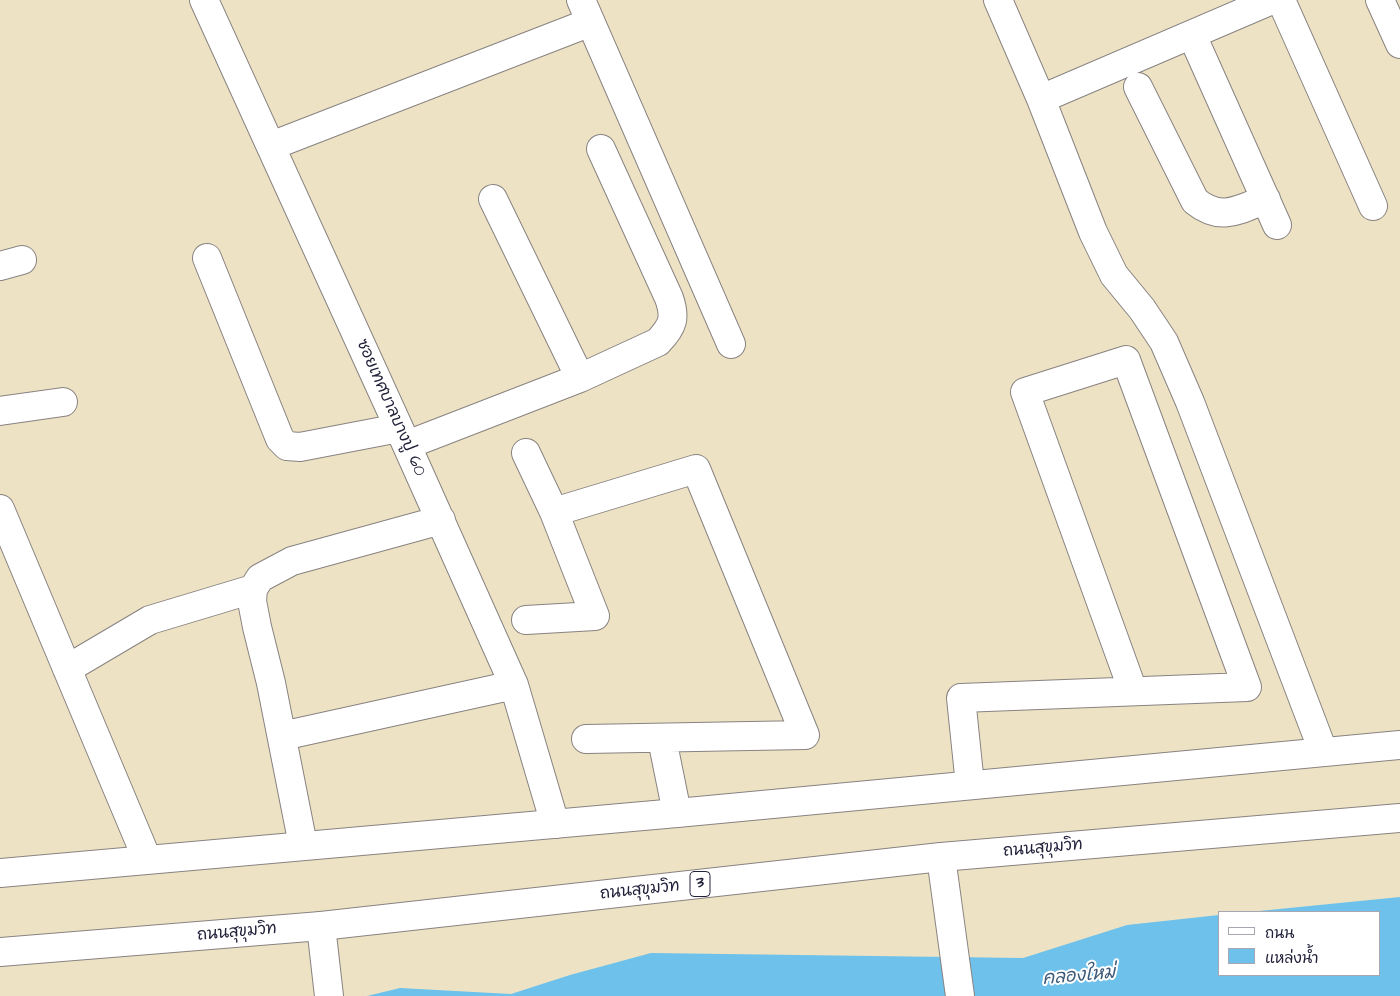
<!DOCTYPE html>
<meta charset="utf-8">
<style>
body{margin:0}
#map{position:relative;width:1400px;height:996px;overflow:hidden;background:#ede3c4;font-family:"Architects Daughter","Playpen Sans Thai",sans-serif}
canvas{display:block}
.legend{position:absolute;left:1218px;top:911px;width:162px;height:65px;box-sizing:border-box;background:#fff;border:1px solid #a7a7b1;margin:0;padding:6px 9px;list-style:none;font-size:15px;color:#22223b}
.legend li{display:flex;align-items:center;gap:10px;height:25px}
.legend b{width:25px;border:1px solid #a7a7b1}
</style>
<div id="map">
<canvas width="1400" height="996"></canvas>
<ul class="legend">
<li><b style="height:6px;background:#fff"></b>ถนน</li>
<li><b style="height:14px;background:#6ec1ea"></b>แหล่งน้ำ</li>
</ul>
</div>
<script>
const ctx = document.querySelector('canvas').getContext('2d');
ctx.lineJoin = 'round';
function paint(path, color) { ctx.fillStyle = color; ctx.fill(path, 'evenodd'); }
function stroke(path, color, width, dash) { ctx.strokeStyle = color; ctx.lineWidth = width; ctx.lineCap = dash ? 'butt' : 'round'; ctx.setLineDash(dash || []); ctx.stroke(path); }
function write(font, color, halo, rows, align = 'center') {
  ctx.font = font + ' "Architects Daughter","Playpen Sans Thai",sans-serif'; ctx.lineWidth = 4; ctx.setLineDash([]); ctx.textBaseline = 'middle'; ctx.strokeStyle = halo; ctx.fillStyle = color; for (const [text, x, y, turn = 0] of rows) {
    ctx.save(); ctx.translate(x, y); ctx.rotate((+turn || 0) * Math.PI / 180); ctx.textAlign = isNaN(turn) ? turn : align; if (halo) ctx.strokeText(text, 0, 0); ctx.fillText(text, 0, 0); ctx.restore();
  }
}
paint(new Path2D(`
 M1400 897V996H367L400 988 511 994 570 975 651 953 1023 958 1127 925 1219 915V975H1379V912H1249Z`), '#6ec1ea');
const minor = new Path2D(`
 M204 0 399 428 514 685 555 824
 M581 0 731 344
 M998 0 1041 99 1093 232 1114 275 1142 309 1164 342 1190 402 1323 751
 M1281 0 1373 206
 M1380 0 1400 44
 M1192 35 1277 225
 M1138 87 1195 201C1221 222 1238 210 1266 199
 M1041 99 1272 0
 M271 146 578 27
 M493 199 580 378
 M207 258 280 439 287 446 300 447 399 428
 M0 266 22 260
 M0 411 63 402
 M407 445 580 378 658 342C673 326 676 318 669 298L601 149
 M0 509 147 859
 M554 512 696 469 805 735 586 739
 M526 620 595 616 554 512 526 453
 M67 669 150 620 253 589
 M282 736 514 685
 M662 739 677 813
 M970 785 961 698 1247 687 1126 360 1025 392 1133 691
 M303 845 271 683 257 627 252 601 253 589 260 578 292 561 441 520
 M941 857 960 996
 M321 926 329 996`);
const highway = new Path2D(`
 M0 873 677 813 1400 745
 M0 952 321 926 941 857 1400 818`);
stroke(minor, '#888280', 30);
stroke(highway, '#888280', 30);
stroke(minor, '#fff', 28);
stroke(highway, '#fff', 28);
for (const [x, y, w] of [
 [700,884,20]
]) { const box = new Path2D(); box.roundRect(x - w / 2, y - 12.5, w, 25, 4); ctx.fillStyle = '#fff'; ctx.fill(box); stroke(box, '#22223b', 1); }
write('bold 15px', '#22223b', null, [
 ["3",700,884]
]);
write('16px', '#22223b', '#fff', [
 ["ซอยเทศบาลบางปู 60",390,408,66],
 ["ถนนสุขุมวิท",1043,849,-5],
 ["ถนนสุขุมวิท",640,891,-6],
 ["ถนนสุขุมวิท",237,933,-5]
]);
write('italic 18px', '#3d5a78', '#fff', [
 ["คลองใหม่",1079,977,-5]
]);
</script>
